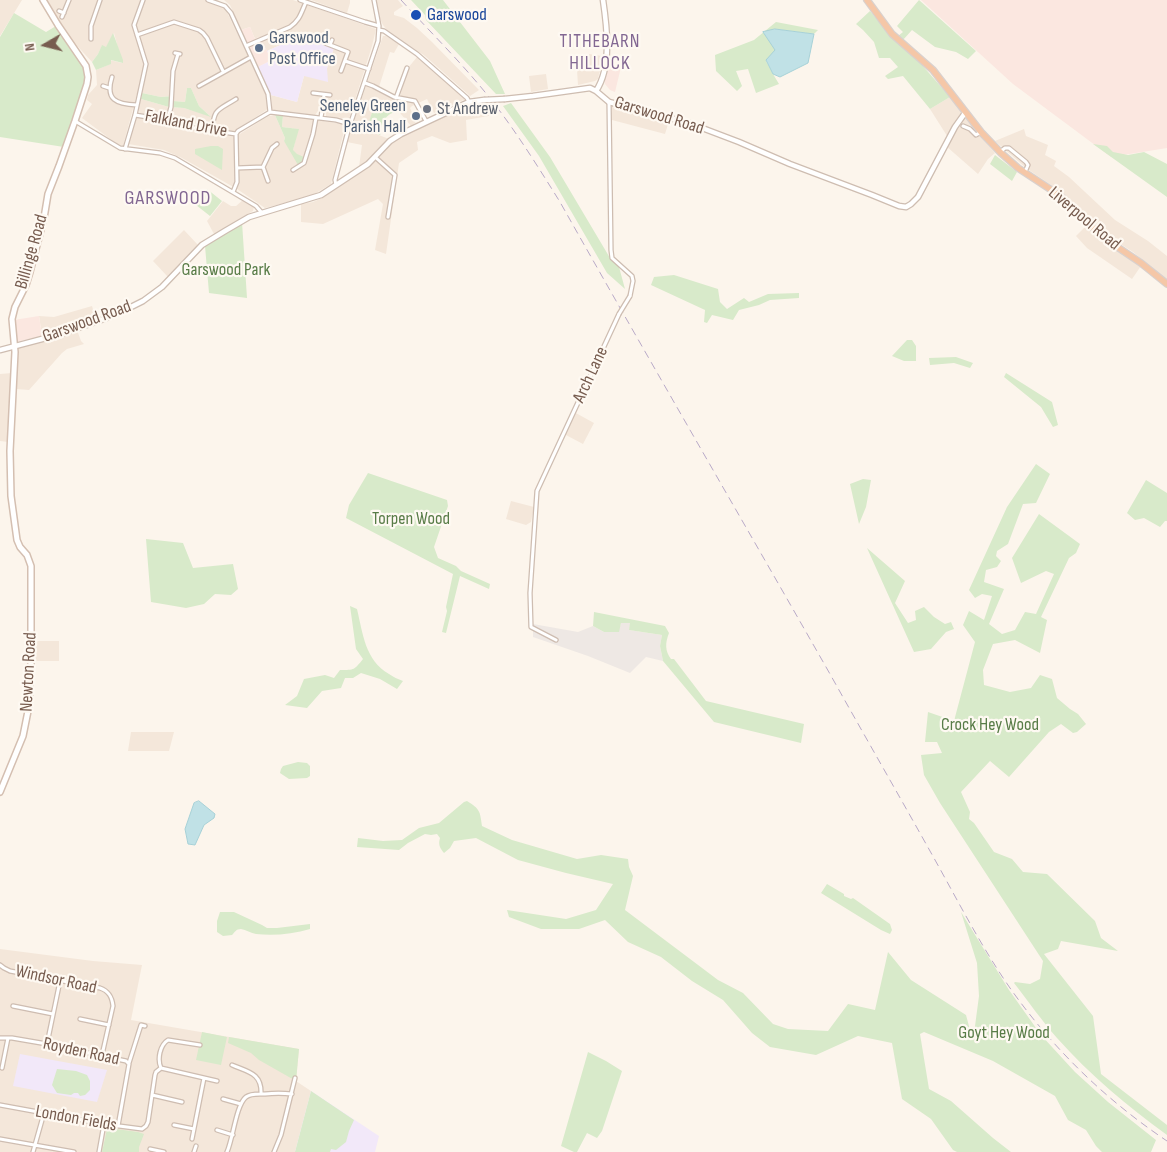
<!DOCTYPE html>
<style>
body{margin:0}
#map{position:relative;width:1167px;height:1152px;overflow:hidden;background:#fcf5ec;font-family:"Sofia Sans Condensed",sans-serif}
canvas{display:block}
.north{position:absolute;left:20px;top:20px;width:50px;height:50px;-webkit-text-stroke:4px #fef9f2;paint-order:stroke;rotate:262deg;font-size:14px;font-weight:700;line-height:20px;text-align:center;color:#775c4f}
.north::after{content:'';display:block;margin:auto;width:18px;height:22px;background:#775c4f;clip-path:polygon(50% 0,100% 100%,50% 72%,0 100%)}
</style>
<div id="map">
<canvas width="1167" height="1152"></canvas>
<div class="north">N</div>
</div>
<script>
const ctx = document.querySelector('canvas').getContext('2d');
ctx.lineJoin = 'round';
function paint(path, color) { ctx.fillStyle = color; ctx.fill(path, 'evenodd'); }
function stroke(path, color, width, dash) { ctx.strokeStyle = color; ctx.lineWidth = width; ctx.lineCap = dash ? 'butt' : 'round'; ctx.setLineDash(dash || []); ctx.stroke(path); }
function write(font, color, halo, rows, align = 'center') {
  ctx.font = font + ' "Sofia Sans Condensed",sans-serif'; ctx.lineWidth = 4.5; ctx.setLineDash([]); ctx.textBaseline = 'middle'; ctx.strokeStyle = halo; ctx.fillStyle = color; for (const [text, x, y, turn = 0] of rows) {
    ctx.save(); ctx.translate(x, y); ctx.rotate((+turn || 0) * Math.PI / 180); ctx.textAlign = isNaN(turn) ? turn : align; if (halo) ctx.strokeText(text, 0, 0); ctx.fillText(text, 0, 0); ctx.restore();
  }
}
paint(new Path2D(`
 M0 0H22L0 36Z
 M46 0H218L227 12 253 67 267 95 268 109 235 131H232L140 113 138 109 141 99 169 107 184 108 210 116 199 106 191 88H187L185 102 173 101 172 96 161 97 142 93 137 94 123 146 117 144 82 118 92 104 87 100 88 95 97 85 96 70 110 64V60L122 63 114 33 106 48 102 46 98 54 92 62 70 38Z
 M224 0H293L376 29 372 46 349 119 326 116V113L323 112 320 108 315 115 272 110 271 95 297 102 304 76 327 68 334 48 311 40 305 34 267 51 259 37 255 39 250 27 241 30 230 5Z
 M311 0H350V3L347 13Z
 M376 0H398L403 6 394 12V15L404 18 417 28 432 42 479 90 470 96 425 56 387 30 383 25 380 19Z
 M383 36H386L399 44 394 53 390 52 379 87 392 94 400 96 408 68 417 57 466 99 434 113 427 99 412 106 410 108 416 122 411 126 400 113 375 105 366 130 389 139 365 163 359 167 362 145 347 142Z
 M589 54 602 56 603 64 599 74 598 79 595 81 578 85 577 70 589 64Z
 M546 74 548 89 531 92 529 76Z
 M950 97 976 131 995 153 988 159 978 174 946 146 949 139 930 109Z
 M486 103 494 115 466 120 467 140 450 143 432 136 417 142 418 150 399 163 386 254 375 250 383 204 378 199 323 224 301 222V204L313 202 324 197 329 192 369 167 395 140 424 125 468 105Z
 M612 103 669 121 665 134 612 120Z
 M275 115 285 138 284 141 297 154 293 150 298 129 282 127 283 115 342 124H344L345 127 331 184 311 196 265 208 237 189 182 158 164 150 128 144 135 119 140 117 155 120 185 129 220 134 235 137 262 120 269 116Z
 M1024 129 1026 136 1048 145 1045 155 1056 161 1054 166 1069 177 1115 220 1148 241 1167 256V280L1133 252 1100 231 1064 194 1026 168 995 141Z
 M243 200 254 207 253 211 214 234 207 221 223 201 231 206H236Z
 M1086 226 1102 241 1141 266 1132 279 1087 248 1076 236Z
 M184 230 198 245 168 277 153 261Z
 M92 306 96 320 42 336 39 316 54 317Z
 M77 330 81 341 84 344 67 349 62 353 29 390 16 389 19 347 61 337Z
 M12 373 8 442 0 441V374Z
 M574 412 594 423 583 444 564 434Z
 M511 501 534 507 531 522 526 525 506 519Z
 M32 641H59V661H32Z
 M131 732H174L169 751H128Z
 M0 949 93 961 142 965 131 1020 299 1049 296 1081 311 1091 295 1152H0Z`), '#f4e7da');
paint(new Path2D(`
 M921 0H1167V148L1111 157 1013 84Z
 M250 27 255 39 259 37 272 60 258 67 241 30Z
 M608 66 621 67 615 92 610 90 605 84 604 79Z
 M39 316 42 336 16 342 14 320Z`), '#fbe7e0');
paint(new Path2D(`
 M621 623H631L629 630 662 635 660 646 663 661 646 657 630 673 588 656 533 637V624L578 632 593 626 604 632H618Z`), '#eee8e4');
paint(new Path2D(`
 M305 34 312 36 311 40 334 48 327 68 328 82 304 76 297 102 271 95 258 67 272 60 267 51Z
 M20 1054 107 1070 97 1102 13 1086Z
 M311 1091 379 1136 375 1152H295Z`), '#f2e8f9');
paint(new Path2D(`
 M411 0H443L490 61 505 94H496L426 20 425 15Z
 M919 0 976 51 968 59 956 52 935 47 912 30 903 40 898 36 903 32 897 26Z
 M870 11 896 42 915 57 950 97 930 109 903 76 888 79 885 76 898 67 890 58H879L874 42 863 30 856 24Z
 M14 13 46 32 56 26 68 46 84 68 85 72 86 81 64 147 0 137V37Z
 M776 22 818 30 814 34 775 29 764 33 776 50 766 61 773 74 779 84 756 93 748 69 736 71 742 86 737 91 716 71 715 55 754 40Z
 M113 33 123 60V63L111 60V64L96 70 92 62 98 54 102 45 106 47Z
 M187 88H191L199 106 211 117 184 108 169 107 141 99 142 93 161 97 173 96V101L185 102Z
 M511 103 550 157 610 258 619 267 625 289 607 273 539 156 503 106Z
 M375 104 396 112C387 113 380 123 381 133L380 135 366 130Z
 M275 115H283L282 127 299 129 293 150 297 154 304 157 302 163 298 165 284 141 285 138Z
 M1093 144 1107 146 1113 152 1128 155 1144 152 1167 164V197Z
 M211 146H218L223 149 222 170 195 154V149Z
 M995 155 1017 172 1012 181 990 164Z
 M207 189 222 201 210 216 196 205Z
 M242 222 247 298 209 293 205 246Z
 M674 275 718 289 720 302 727 309 744 298 749 302 768 294 799 293V298L770 300 759 305 739 310 733 320 712 315 707 323 704 322 705 310 651 285 654 277Z
 M907 340H912L916 346V361H904L892 356Z
 M956 357 973 363 970 368 954 363 930 365 929 358Z
 M1006 373 1052 402 1058 425 1053 427 1041 407 1004 377Z
 M1036 464 1050 474 1036 503 1023 504 1008 544 997 551 996 556 1001 561 997 567 986 570 984 582 1004 589 989 624 1002 634 1015 630 1025 612 1036 614 1054 574 1046 571 1021 583 1012 558 1039 514 1080 544 1076 553 1069 558 1041 617 1047 620 1040 653 1015 640 993 644 983 670 984 685 1010 692 1031 688 1040 675 1052 679 1057 698 1070 709 1078 714 1086 724 1077 732 1073 733 1061 724 1049 732 1009 777 990 761 961 792 970 812 969 819 974 823 994 852 1012 859 1023 872 1047 874 1095 921 1101 938 1118 951 1061 941 1058 949 1044 954 1093 1016 1101 1074 1167 1125V1135C1127 1106 1090 1075 1057 1038 1042 1021 1028 1001 1014 983L1015 982 1030 984 1040 979 1043 961 940 803 924 775 921 755 942 753 937 742H925L928 712 954 721 975 642 963 625 969 611 984 620 992 596 982 594 975 598 969 590 1007 507Z
 M368 473 447 500 448 506 434 547 438 558 456 566 461 571 490 584 489 589 460 576 446 633 442 632 447 611 446 607 453 574 346 518 349 505Z
 M863 479 871 480 866 507 859 524 850 484Z
 M1146 480 1167 493V521H1165L1160 527 1144 518 1135 520 1127 513Z
 M146 539 183 543 193 568 233 564 238 589 231 595 215 594 204 604 186 608 151 602Z
 M867 548 905 581 895 603 908 623 916 620 915 611 924 607 934 617 945 624 951 622 954 629 946 632 931 649 914 652Z
 M350 606 357 609C363 634 365 660 389 674 393 677 398 679 403 681L397 689 380 679 361 673 353 678H345L341 688 322 691 307 708 285 705 297 696 304 679 325 675 334 678 340 670C355 670 354 670 363 659L356 649Z
 M594 612 665 626 669 633C665 643 665 651 671 659H674L706 701 804 724 801 743 714 722 663 661 660 646 662 635 629 630 630 623H621L619 632H604L593 626Z
 M298 762 307 763 310 766V776L307 778 289 779 280 773 281 769 283 766Z
 M467 801C480 809 480 811 482 826L512 840 577 859 601 855 628 859 629 867 633 876 625 910 718 980 743 993 773 1024 788 1029 828 1031 848 1004 875 1010 888 952 911 980 966 1015 973 1041 979 996 977 963 961 912 1009 990 1041 1035 1075 1072 1108 1102 1156 1140 1151 1152H1102L1096 1146 1086 1130 1068 1120 1055 1096 993 1061 924 1032 920 1034 929 1089 951 1101 993 1138 1011 1152H957L953 1150 931 1119 902 1099 892 1043 858 1036 816 1055 770 1047 752 1033 723 1000 692 981 661 957 628 942 605 920 579 929H541L509 917 507 910 566 919 596 910 613 884 566 873 518 860 476 838 454 841 450 848 444 853C440 848 438 845 440 838L437 834 431 835 425 834 408 843 399 850 357 847 358 838 383 841 402 840 419 828 439 823 464 802Z
 M827 884 844 894V896L851 899 853 898 890 924 892 930 890 934 881 930 821 893Z
 M220 912H234L262 925 267 928H277L310 924V929C293 934 274 936 256 934 251 933 246 930 241 929 236 929 235 932 232 935L223 936 217 932V921Z
 M202 1032 227 1037 221 1065 196 1060Z
 M229 1037 299 1049 296 1081 259 1060 251 1053 228 1043Z
 M588 1052 606 1061 622 1071 602 1131 597 1138 587 1133 577 1152H574L561 1146Z
 M57 1069 76 1071 87 1075 90 1081V1090L85 1095 80 1096 78 1093H74L71 1095 57 1093 52 1085Z
 M311 1091 354 1120 349 1131 346 1142 336 1150 331 1149 330 1152H295Z
 M109 1128 138 1132 144 1134 139 1147V1152H102L107 1129Z`), '#d8eaca');
const water = new Path2D(`
 M775 29 814 34 808 63 780 77 773 74 766 60 775 50 763 32Z
 M199 801 215 814 214 818 204 825 195 845 188 844 185 829 194 803Z`);
paint(water, '#c0e1e6');
stroke(water, '#a7d1d7', 1);
const minor = new Path2D(`
 M208 0 225 6 231 13 268 94 270 112
 M300 0 365 22 379 26
 M59 11 64 13
 M62 17 69 0
 M379 30 384 31 417 54 467 98 469 102
 M137 35 174 22 199 30 203 33 207 38 223 71
 M91 39V26L100 0
 M325 43 348 52 341 71
 M330 45 332 40
 M246 46 290 27C300 20 301 13 306 2
 M175 53 180 54
 M345 61 369 69
 M112 77C105 100 116 104 137 105
 M365 83 373 86 394 97 415 101 426 121
 M103 86 109 88
 M199 86 251 57
 M313 93 330 95
 M396 98 407 68
 M609 102 611 250 612 258 632 276 633 281 630 296
 M135 115 160 119 181 126 236 134
 M321 118 324 95
 M75 121 120 148 160 153 175 158 256 206 262 213
 M167 122 171 107 173 71 178 54
 M963 126 970 129 976 135 981 132
 M212 131C214 108 217 111 236 99
 M125 149 135 115 146 64 134 25 143 0
 M1000 152 1005 148H1009L1026 162 1028 165 1025 172
 M375 157 395 175 388 217
 M263 167 268 181
 M237 168 263 167 272 148 277 144
 M293 170 304 163 313 134 316 118
 M336 185 335 180 348 131 378 41 379 26 374 0
 M233 192 237 182 236 134 238 131 270 112 336 120 350 124
 M556 640 531 627 530 593 537 491 619 314
 M0 965 4 968 10 971 100 988C109 991 112 997 113 1006L102 1055
 M13 1006 53 1014
 M80 1019 109 1025
 M0 1038H12L47 1044 126 1061 129 1064 118 1126
 M47 1044 60 981
 M129 1063 141 1025 145 1026
 M232 1065C248 1072 262 1073 261 1094
 M2 1068 8 1038
 M161 1068C157 1059 160 1045 168 1040L200 1045
 M161 1068 217 1081
 M152 1095 182 1102
 M223 1099 241 1104
 M0 1105 104 1124 142 1129 146 1126 148 1122 155 1075 156 1072 161 1068
 M174 1125 194 1129
 M217 1130 233 1135
 M0 1139 74 1152
 M192 1139 204 1078
 M150 1149 164 1152
 M33 1152 44 1113
 M99 1152 104 1124
 M194 1152 196 1146
 M227 1152C233 1139 236 1105 246 1097 251 1093 259 1094 265 1094 274 1093 283 1093 292 1094
 M274 1152 281 1135 295 1078`);
const tertiary = new Path2D(`
 M596 91C612 67 607 27 603 0
 M505 99 533 96 590 88 596 91 609 102 689 123 739 142 790 164 872 195 899 206 906 207 911 204 918 197 955 127 965 113
 M0 350 61 334 104 319 127 309 143 301 162 287 202 245 225 231 249 217 321 195 368 164 390 141 401 134 469 102 484 100`);
const secondary = new Path2D(`
 M0 792 23 736 29 706 31 662V566L27 555 20 547 17 540 11 496 10 451 15 352 12 319 15 307 26 285 30 272 44 218 48 194 59 166 75 121 87 84 88 77 86 66 58 25 43 0`);
const trunk = new Path2D(`
 M867 0 892 34 933 70 981 132 1001 153 1018 168 1062 197 1101 236 1141 263 1167 284`);
stroke(minor, '#cebdb1', 5.5);
stroke(tertiary, '#cebdb1', 7);
stroke(secondary, '#d4bfb1', 8);
stroke(trunk, '#d9d1ce', 8);
stroke(minor, '#fff', 3);
stroke(tertiary, '#fff', 4.5);
stroke(secondary, '#fff', 5);
stroke(trunk, '#f5c7a7', 5.5);
stroke(new Path2D(`
 M401 0C433 35 467 68 496 106 519 136 540 170 560 202 649 360 740 516 830 674 863 733 897 792 930 851 956 897 980 945 1010 988 1053 1049 1106 1100 1167 1141`), '#b8a9c7', 1, [8, 5]);
const minorBridge = new Path2D(`
 M619 314 630 296`);
const tertiaryBridge = new Path2D(`
 M484 100 505 99`);
stroke(minorBridge, '#cebdb1', 5.5, []);
stroke(tertiaryBridge, '#cebdb1', 7, []);
stroke(minorBridge, '#fff', 3);
stroke(tertiaryBridge, '#fff', 4.5);
for (const [x, y, r, color] of [
 [416,15,6,"#1a4fb4"],
 [259,48,5,"#5c6f8a"],
 [427,109,5,"#6b7280"],
 [416,116,5,"#5c6f8a"]
]) { const dot = new Path2D(); dot.arc(x, y, r, 0, 2 * Math.PI); ctx.fillStyle = color; ctx.fill(dot); stroke(dot, '#fef9f2', 2); }
write('18px', '#164399', '#fef9f2', [
 ["Garswood",427,15]
], 'left');
write('18px', '#4e5e75', '#fef9f2', [
 ["Garswood",269,38],
 ["Post Office",269,59],
 ["Seneley Green",406,106,"right"],
 ["Parish Hall",406,127,"right"]
], 'left');
write('18px', '#5b616d', '#fef9f2', [
 ["St Andrew",437,109]
], 'left');
write('18px', '#775c4f', '#fef9f2', [
 ["Garswood Road",659,116,17],
 ["Falkland Drive",186,124,11],
 ["Liverpool Road",1084,219,40],
 ["Billinge Road",32,252,-74],
 ["Garswood Road",87,322,-20],
 ["Arch Lane",591,375,-65],
 ["Newton Road",29,672,-87],
 ["Windsor Road",56,980,12],
 ["Royden Road",81,1052,12],
 ["London Fields",76,1119,10]
]);
write('18px', '#587c47', '#fef9f2', [
 ["Garswood Park",226,270],
 ["Torpen Wood",411,519],
 ["Crock Hey Wood",990,725],
 ["Goyt Hey Wood",1004,1033]
]);
ctx.letterSpacing = '1px';
write('19px', '#826792', '#fef9f2', [
 ["TITHEBARN",600,42],
 ["HILLOCK",600,64]
]);
ctx.letterSpacing = '0px';
ctx.letterSpacing = '1px';
write('20px', '#826792', '#fef9f2', [
 ["GARSWOOD",168,199]
]);
ctx.letterSpacing = '0px';
</script>
